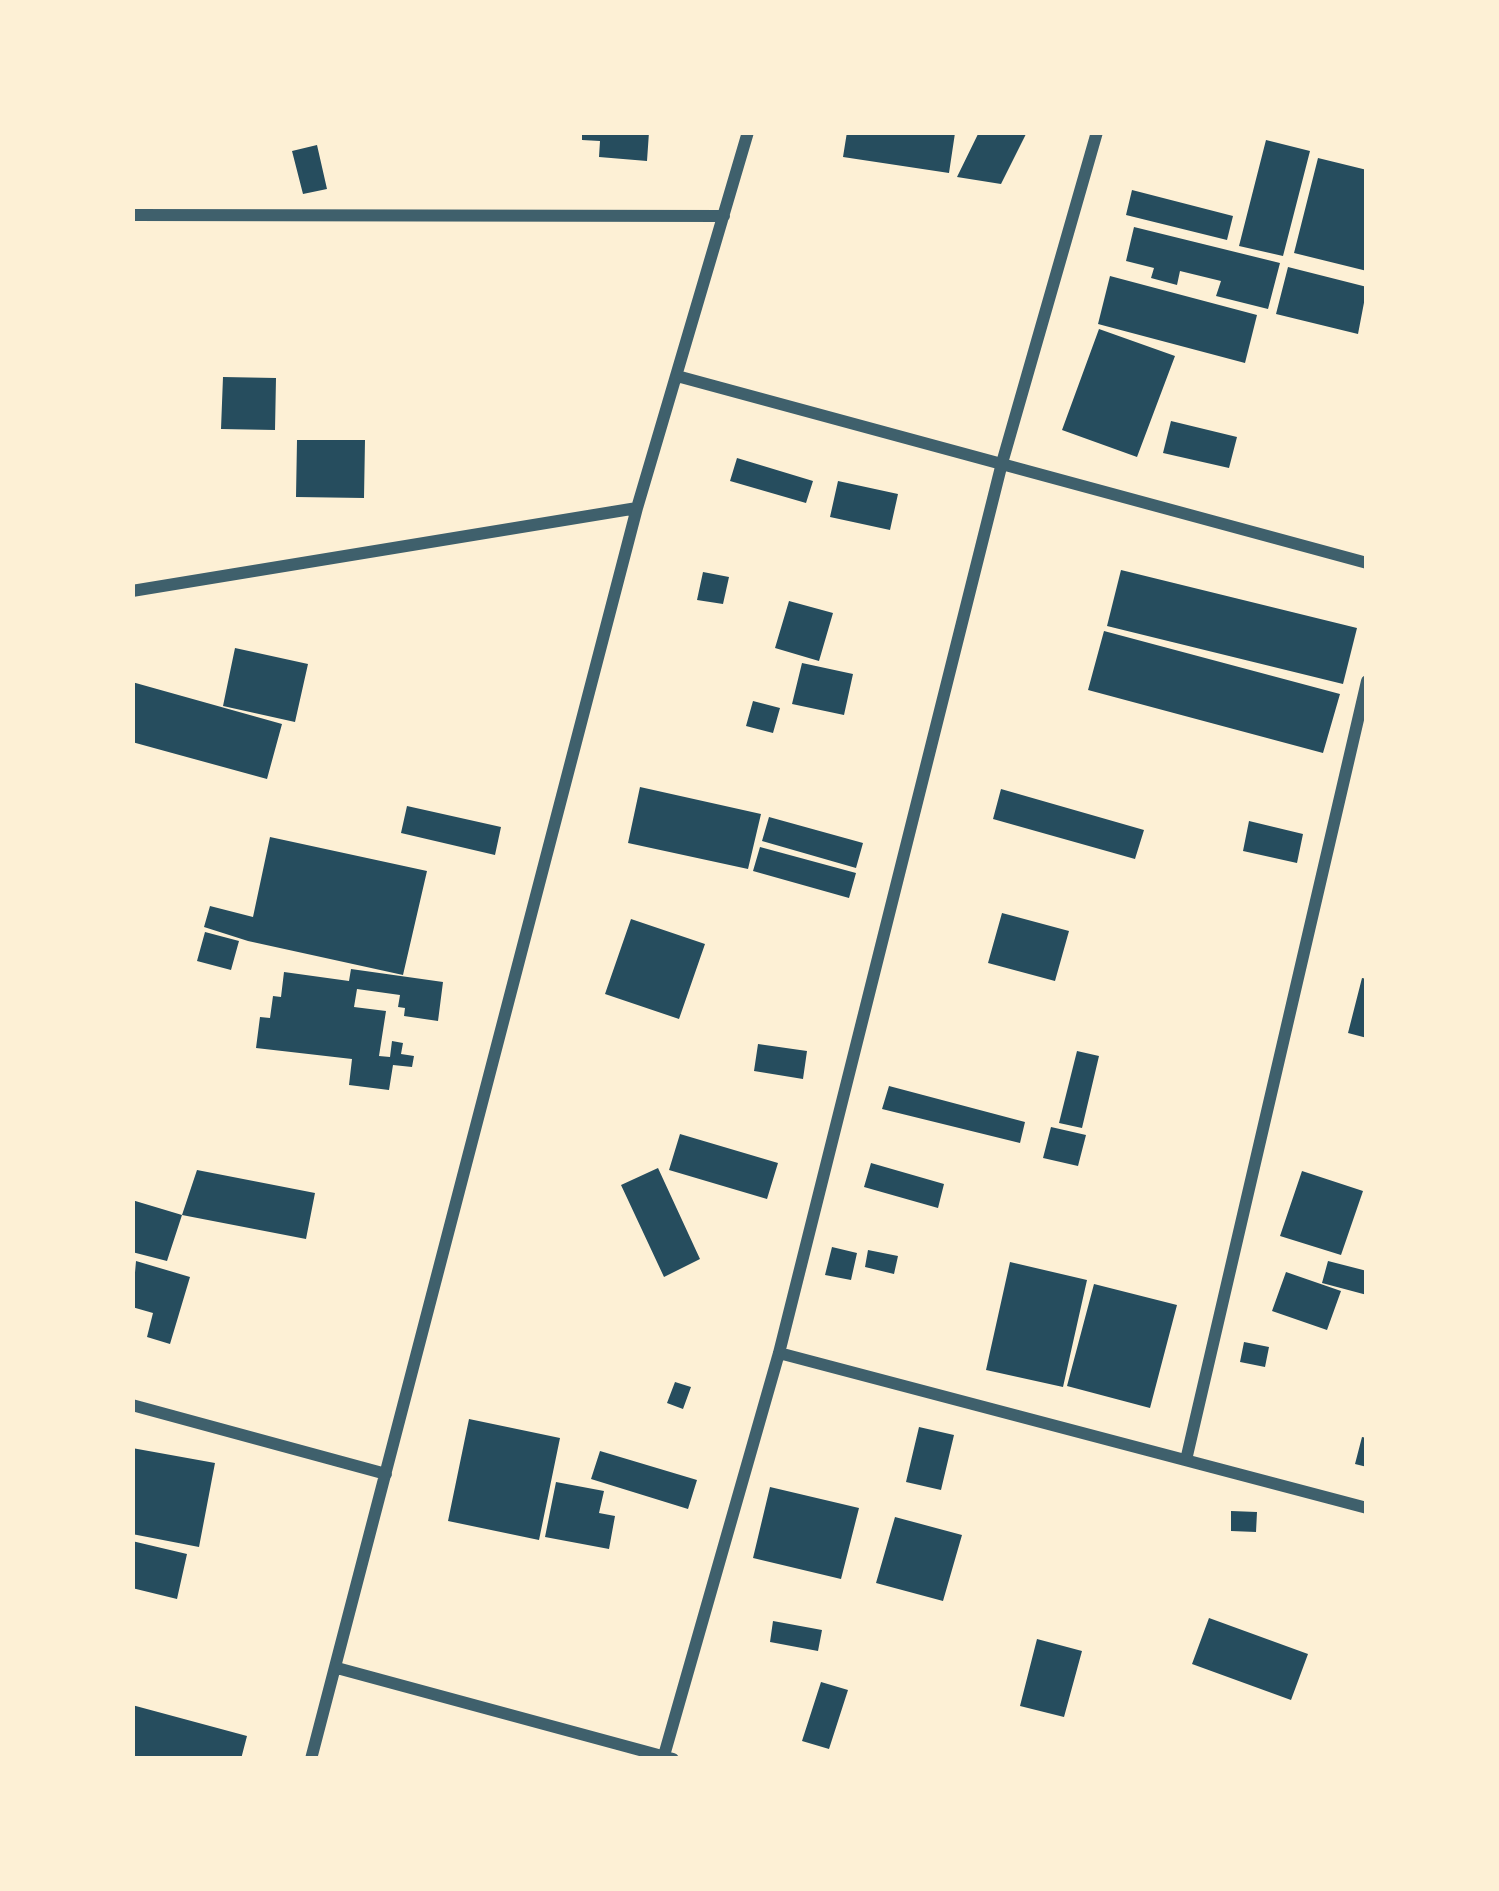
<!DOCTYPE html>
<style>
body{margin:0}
#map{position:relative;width:1499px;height:1891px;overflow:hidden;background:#fdf0d5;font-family:"Zilla Slab",serif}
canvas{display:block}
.frame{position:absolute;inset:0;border:135px solid #fdf0d5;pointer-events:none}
</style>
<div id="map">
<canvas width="1499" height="1891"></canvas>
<div class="frame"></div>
</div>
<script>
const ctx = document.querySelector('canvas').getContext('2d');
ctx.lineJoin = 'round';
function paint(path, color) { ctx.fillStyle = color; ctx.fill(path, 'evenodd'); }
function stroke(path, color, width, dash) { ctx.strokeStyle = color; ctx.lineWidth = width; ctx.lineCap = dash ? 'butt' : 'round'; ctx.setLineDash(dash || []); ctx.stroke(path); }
paint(new Path2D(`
 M582 132H649L647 161 599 157 600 141 582 140Z
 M847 132 955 133 949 173 843 157Z
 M979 132H1027L1001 184 957 177Z
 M1266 140 1310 151 1283 256 1239 246Z
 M317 145 327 189 303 194 292 151Z
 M1318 158 1367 170V271L1294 253Z
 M1132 190 1233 216 1227 240 1126 215Z
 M1134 227 1280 263 1268 309 1216 296 1221 281 1180 271 1177 285 1151 278 1154 268 1126 261Z
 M1288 267 1367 287 1358 334 1276 314Z
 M1110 276 1257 315 1245 363 1098 324Z
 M1099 329 1175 356 1137 457 1062 430Z
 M223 377 276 378 275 430 221 429Z
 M1171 421 1237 437 1229 468 1163 453Z
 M297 440H365L364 498 296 497Z
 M737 458 813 481 806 503 730 481Z
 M838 481 898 494 890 530 830 517Z
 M1121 570 1357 628 1343 684 1107 626Z
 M703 572 729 577 723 604 697 600Z
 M789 601 833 613 819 661 775 648Z
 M1104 631 1340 694 1323 753 1088 690Z
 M235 648 308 664 295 722 223 706Z
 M802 663 853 674 844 715 792 704Z
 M132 682 282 724 267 779 132 742Z
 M753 701 780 708 773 733 746 726Z
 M640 787 761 814 748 869 628 843Z
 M1001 789 1144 830 1135 859 993 819Z
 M407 806 501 827 495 855 401 833Z
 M769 817 863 843 856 868 762 841Z
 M1249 821 1303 834 1297 863 1243 851Z
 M270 837 427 871 403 975 248 941 204 927 210 906 253 917Z
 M760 847 856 873 849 898 753 871Z
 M1002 913 1069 931 1055 981 988 963Z
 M631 919 705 944 679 1019 605 994Z
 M205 932 239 941 231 970 197 961Z
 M351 969 443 982 438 1021 404 1016 405 1008 398 1007 400 995 357 989 354 1007 386 1011 379 1056 390 1057 392 1041 403 1043 401 1054 414 1056 412 1067 393 1065 389 1090 349 1085 352 1059 256 1048 260 1017 270 1018 273 996 281 997 284 972 349 981Z
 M1362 978 1367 979V1038L1348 1033Z
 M758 1044 807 1051 803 1079 754 1071Z
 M1077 1051 1099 1056 1082 1128 1059 1123Z
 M889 1086 1025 1122 1020 1143 882 1109Z
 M1051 1127 1086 1135 1078 1166 1043 1158Z
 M680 1134 778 1163 767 1199 669 1170Z
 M871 1163 944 1184 938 1208 864 1187Z
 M658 1168 700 1259 664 1277 621 1185Z
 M197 1170 315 1193 306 1239 182 1215Z
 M1302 1171 1363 1191 1341 1255 1280 1236Z
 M132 1200 182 1215 167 1261 132 1252Z
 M832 1247 857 1253 851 1280 825 1275Z
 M868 1250 898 1256 894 1274 865 1267Z
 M136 1261 190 1277 170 1344 147 1337 153 1313 132 1307Z
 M1328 1261 1367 1271V1295L1322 1283Z
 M1010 1262 1087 1280 1063 1387 986 1370Z
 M1286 1272 1341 1291 1327 1330 1272 1311Z
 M1094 1284 1177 1305 1150 1408 1067 1386Z
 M1244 1342 1269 1347 1265 1367 1240 1362Z
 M675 1382 691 1387 683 1409 667 1403Z
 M469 1419 560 1438 539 1540 448 1521Z
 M919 1427 954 1435 941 1490 906 1482Z
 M1362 1437 1367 1438V1467L1355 1464Z
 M132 1448 215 1463 199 1547 132 1534Z
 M600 1451 697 1480 688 1509 591 1479Z
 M556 1482 604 1491 599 1513 615 1516 609 1549 545 1537Z
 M770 1487 859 1508 841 1579 753 1558Z
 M1231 1511 1257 1512 1256 1532 1231 1531Z
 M895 1517 962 1535 943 1601 876 1583Z
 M132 1541 187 1554 177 1599 132 1588Z
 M1209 1618 1308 1654 1291 1700 1192 1664Z
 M773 1621 822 1630 818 1651 770 1642Z
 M1037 1639 1082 1651 1064 1717 1020 1706Z
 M821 1682 848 1690 829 1749 802 1741Z
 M132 1705 247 1736 241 1759H132Z`), '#264d5e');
stroke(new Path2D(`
 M132 215 724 216
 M677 376 1367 563
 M132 591 637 508
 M779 1353 1367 1508
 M132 1405 386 1474
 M1186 1460 1367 681
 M337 1668 673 1759
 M311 1759 637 508 748 132
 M663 1759 779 1353 1002 463 1097 132`), '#3f606c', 12);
</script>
